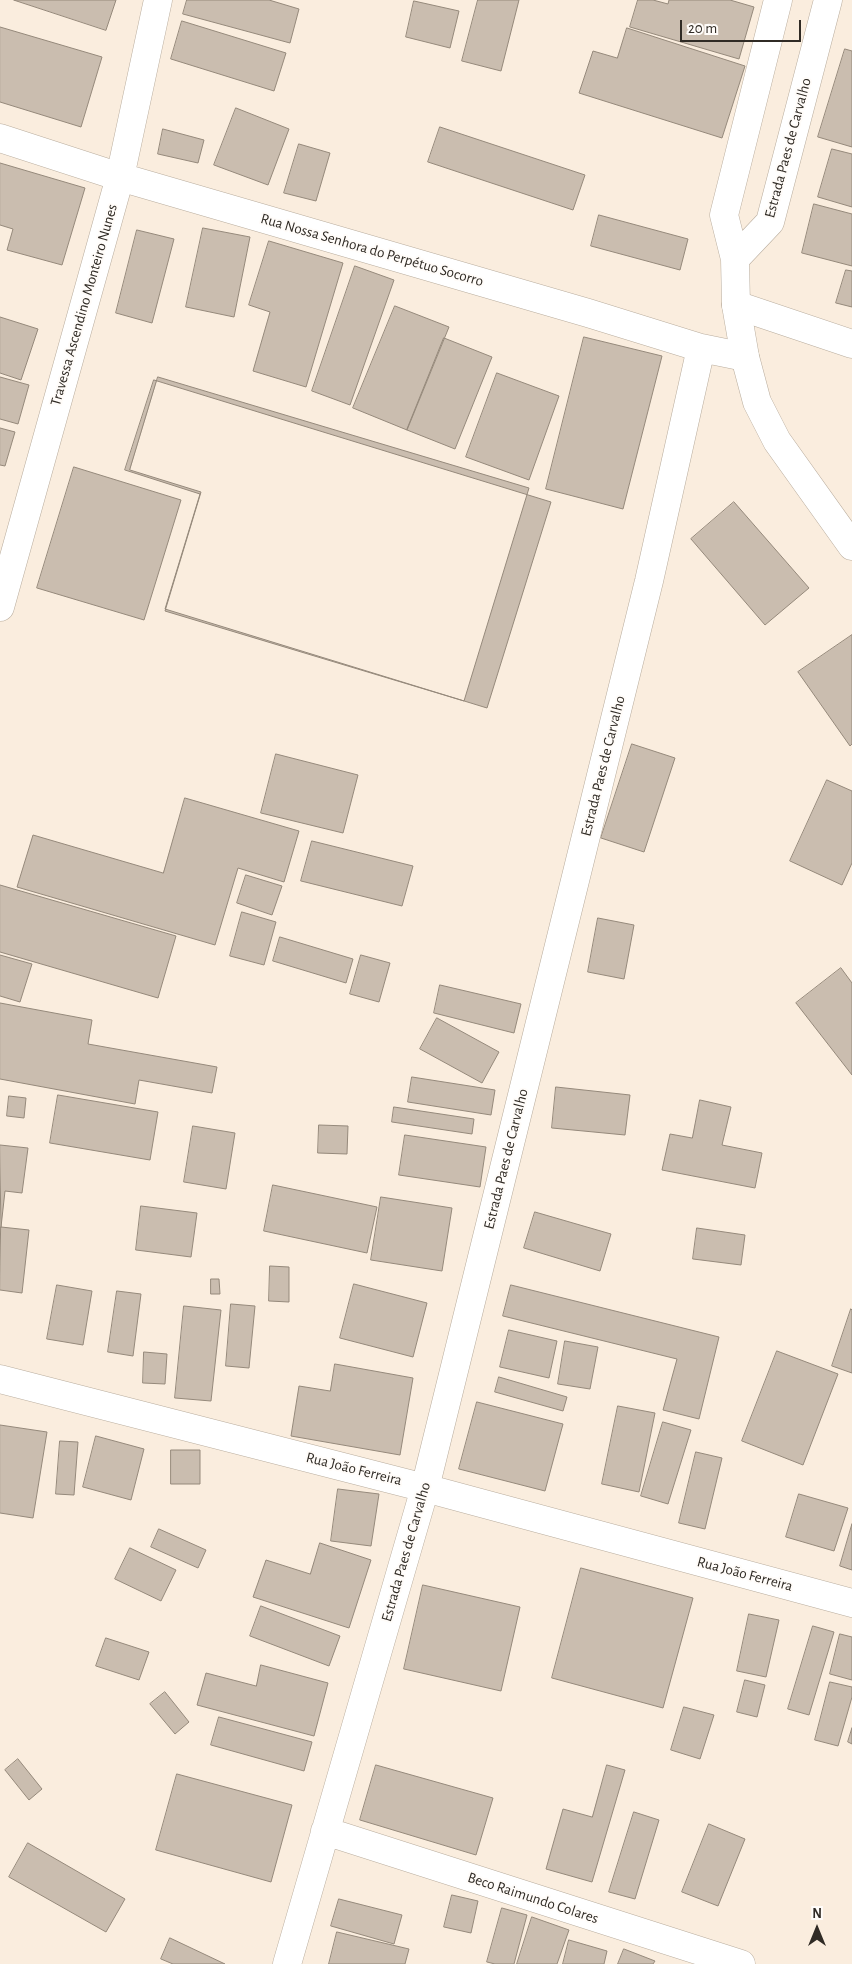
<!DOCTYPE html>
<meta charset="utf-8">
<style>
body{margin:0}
#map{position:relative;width:852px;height:1964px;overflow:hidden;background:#faedde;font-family:"Alegreya Sans",sans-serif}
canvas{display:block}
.north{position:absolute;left:792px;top:1904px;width:50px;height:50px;-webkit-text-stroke:4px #fffcf9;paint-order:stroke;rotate:0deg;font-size:14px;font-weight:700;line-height:20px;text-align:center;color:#302b25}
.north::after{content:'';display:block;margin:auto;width:18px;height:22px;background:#302b25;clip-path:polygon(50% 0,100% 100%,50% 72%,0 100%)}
.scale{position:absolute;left:680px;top:20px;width:121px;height:22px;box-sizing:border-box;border:2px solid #302b25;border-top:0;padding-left:6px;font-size:15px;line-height:18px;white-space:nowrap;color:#302b25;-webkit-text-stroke:4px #fffcf9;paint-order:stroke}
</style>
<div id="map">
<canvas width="852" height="1964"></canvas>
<div class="north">N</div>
<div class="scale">20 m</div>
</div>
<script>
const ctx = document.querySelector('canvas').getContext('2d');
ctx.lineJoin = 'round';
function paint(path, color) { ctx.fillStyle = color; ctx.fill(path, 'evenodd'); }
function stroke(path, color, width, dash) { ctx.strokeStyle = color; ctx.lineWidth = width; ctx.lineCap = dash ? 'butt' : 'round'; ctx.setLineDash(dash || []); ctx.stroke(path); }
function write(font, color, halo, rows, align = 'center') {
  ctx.font = font + ' "Alegreya Sans",sans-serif'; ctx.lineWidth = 4; ctx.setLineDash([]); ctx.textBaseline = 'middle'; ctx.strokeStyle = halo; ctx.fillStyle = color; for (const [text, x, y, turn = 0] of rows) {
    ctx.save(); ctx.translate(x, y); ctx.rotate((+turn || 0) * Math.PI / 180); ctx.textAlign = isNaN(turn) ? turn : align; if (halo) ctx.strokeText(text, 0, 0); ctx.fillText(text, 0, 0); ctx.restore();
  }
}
const building = new Path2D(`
 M14 0H116L106 30Z
 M187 0H269L299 9 290 43 183 14Z
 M478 0H519L501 71 462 61Z
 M638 0H653L668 4 669 0H730L754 7 739 59 630 27Z
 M414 1 459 11 450 48 406 37Z
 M182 21 286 53 274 91 171 59Z
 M0 27 102 57 81 127 0 102Z
 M627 28 745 66 722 138 579 93 593 51 617 58Z
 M845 49 852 51V147L818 137Z
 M236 108 289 129 268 185 214 165Z
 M440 127 585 175 573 210 428 162Z
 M163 129 204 140 198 163 158 154Z
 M299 144 330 153 316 201 284 193Z
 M832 149 852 154V207L818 197Z
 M0 163 85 188 62 265 7 250 13 229 0 225Z
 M814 204 852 214V266L802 253Z
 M599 215 688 239 680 270 591 246Z
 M203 228 250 237 234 317 186 307Z
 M137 230 174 239 152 323 116 313Z
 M269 241 343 263 306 387 253 371 270 312 249 305Z
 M355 266 394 280 350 405 312 391Z
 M846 270 852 271V307L836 303Z
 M395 306 449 327 407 430 353 408Z
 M0 317 38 329 21 380 0 373Z
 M584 337 662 356 623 509 546 489Z
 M444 338 492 357 455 449 407 430Z
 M497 373 559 396 529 480 466 457Z
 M0 377 29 385 18 424 0 419Z
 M158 377 529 488 464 701 165 611 201 492 130 470Z
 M154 380 551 502 487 708 165 609 200 494 125 470Z
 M0 428 15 432 5 466 0 465Z
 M74 467 181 500 144 620 37 588Z
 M734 502 809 588 765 625 691 539Z
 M852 635V744L850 746 798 672Z
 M632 744 675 758 644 852 601 838Z
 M276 754 358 775 343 833 261 813Z
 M827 780 852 791V863L842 885 790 861Z
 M185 798 299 831 284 882 238 868 215 945 17 887 33 835 163 873Z
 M312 841 413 866 402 906 301 881Z
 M246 875 282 886 272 915 237 903Z
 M0 885 176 936 158 998 0 952Z
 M242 912 276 922 264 965 230 956Z
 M598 918 634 925 624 979 588 972Z
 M280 937 353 959 346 983 273 961Z
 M0 955 32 964 20 1002 0 996Z
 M361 955 390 963 379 1002 350 994Z
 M841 968 852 983V1075L796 1003Z
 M440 985 521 1004 514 1033 434 1013Z
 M0 1003 92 1020 88 1044 217 1067 212 1093 139 1080 135 1104 0 1079Z
 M437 1018 499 1052 482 1083 420 1049Z
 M412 1077 495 1090 491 1115 408 1102Z
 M556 1087 630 1095 625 1135 552 1128Z
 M58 1095 158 1112 150 1160 50 1143Z
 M9 1096 26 1098 24 1118 7 1116Z
 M700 1100 731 1107 722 1145 762 1153 755 1188 662 1170 670 1134 692 1138Z
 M394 1107 474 1119 472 1134 392 1122Z
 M319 1125 348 1126 347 1154 318 1153Z
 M193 1126 235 1133 226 1189 184 1182Z
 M405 1135 486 1147 480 1187 399 1175Z
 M0 1145 28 1148 22 1193 5 1191 1 1227Z
 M273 1185 377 1207 367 1253 264 1231Z
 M381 1197 452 1208 442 1271 371 1260Z
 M141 1206 197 1213 191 1257 136 1250Z
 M535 1212 611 1234 600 1271 524 1248Z
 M1 1227 29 1230 22 1293 0 1290Z
 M697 1228 745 1235 741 1265 693 1259Z
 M270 1266 289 1267V1302L269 1301Z
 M211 1279H219L220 1294H211Z
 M354 1284 427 1303 413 1357 340 1338Z
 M57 1285 92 1291 83 1345 47 1339Z
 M511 1285 719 1337 699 1419 663 1410 677 1359 503 1316Z
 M117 1291 141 1294 133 1356 108 1352Z
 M231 1304 255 1306 249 1368 226 1366Z
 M184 1306 221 1310 211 1401 175 1398Z
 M851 1309 852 1310V1373L832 1366Z
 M509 1330 557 1341 549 1378 500 1367Z
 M565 1341 598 1347 590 1389 558 1384Z
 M777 1351 838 1374 803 1465 742 1441Z
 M144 1352 167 1354 165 1384 143 1383Z
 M335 1364 413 1378 400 1455 291 1436 299 1386 330 1391Z
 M499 1377 567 1397 563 1411 495 1392Z
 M477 1402 563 1424 545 1491 459 1469Z
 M618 1406 655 1413 639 1492 602 1484Z
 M663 1422 691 1430 668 1504 641 1496Z
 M0 1425 47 1432 33 1518 0 1513Z
 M96 1436 144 1449 131 1500 83 1487Z
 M60 1441 78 1442 74 1495 56 1494Z
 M171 1450H200V1484H171Z
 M696 1452 722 1458 705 1529 679 1523Z
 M338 1489 379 1494 371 1546 331 1541Z
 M799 1494 848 1508 834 1551 786 1537Z
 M852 1524V1570L840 1566Z
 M159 1529 206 1550 198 1568 151 1547Z
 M320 1543 371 1560 349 1628 253 1597 266 1560 310 1574Z
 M130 1548 176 1570 161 1601 115 1579Z
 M581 1568 693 1598 663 1708 552 1678Z
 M423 1585 520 1607 501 1691 404 1669Z
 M261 1606 340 1636 329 1666 250 1636Z
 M749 1614 779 1620 766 1677 737 1671Z
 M813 1626 834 1632 809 1715 788 1709Z
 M840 1634 852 1637V1680L830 1674Z
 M106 1638 149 1652 139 1680 96 1666Z
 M261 1665 328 1683 314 1736 197 1705 206 1673 256 1686Z
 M745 1680 765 1685 757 1717 737 1712Z
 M830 1682 852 1687V1697L838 1746 815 1740Z
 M165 1692 189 1722 175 1734 150 1704Z
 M684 1707 714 1715 700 1759 671 1750Z
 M219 1717 312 1742 304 1771 211 1745Z
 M852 1728V1744L848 1742Z
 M18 1759 42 1789 29 1800 5 1770Z
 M376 1765 493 1798 476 1855 360 1820Z
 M607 1765 625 1770 592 1882 546 1869 563 1809 592 1817Z
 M177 1774 292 1805 271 1882 156 1850Z
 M634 1812 659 1820 635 1899 609 1892Z
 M709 1824 745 1839 718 1906 682 1892Z
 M28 1843 125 1899 106 1932 9 1877Z
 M452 1895 478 1901 471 1933 444 1927Z
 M339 1899 402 1915 394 1944 331 1926Z
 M502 1908 527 1915 514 1964H495L487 1962Z
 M532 1917 569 1930 557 1964H517Z
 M337 1932 409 1949 405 1964H329Z
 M170 1938 225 1964H173L161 1959Z
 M569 1940 607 1951 604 1964H563Z
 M624 1949 655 1961 653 1964H618Z`);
paint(building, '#cabdaf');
stroke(building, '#95897b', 1);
const street = new Path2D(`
 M0 138 120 177 588 313 701 348 745 357
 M736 305 852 344
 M0 607 120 177 158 0
 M0 1379 425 1488 852 1603
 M325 1831 741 1964
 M287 1964 425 1488 649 581 701 348`);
const secondary = new Path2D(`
 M778 0 724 215 735 259 736 305 745 357 757 402 777 441 852 546
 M735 259 770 222 828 0`);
stroke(street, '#b9ad9e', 29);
stroke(secondary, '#b9ad9e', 29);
stroke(street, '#fff', 28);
stroke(secondary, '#fff', 28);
write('15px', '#302b25', '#fffcf9', [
 ["Estrada Paes de Carvalho",788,148,-75],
 ["Rua Nossa Senhora do Perpétuo Socorro",372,250,16],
 ["Travessa Ascendino Monteiro Nunes",84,305,-74],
 ["Estrada Paes de Carvalho",603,766,-76],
 ["Estrada Paes de Carvalho",506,1159,-76],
 ["Rua João Ferreira",354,1469,14],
 ["Estrada Paes de Carvalho",406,1552,-74],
 ["Rua João Ferreira",745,1574,15],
 ["Beco Raimundo Colares",533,1898,18]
]);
</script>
